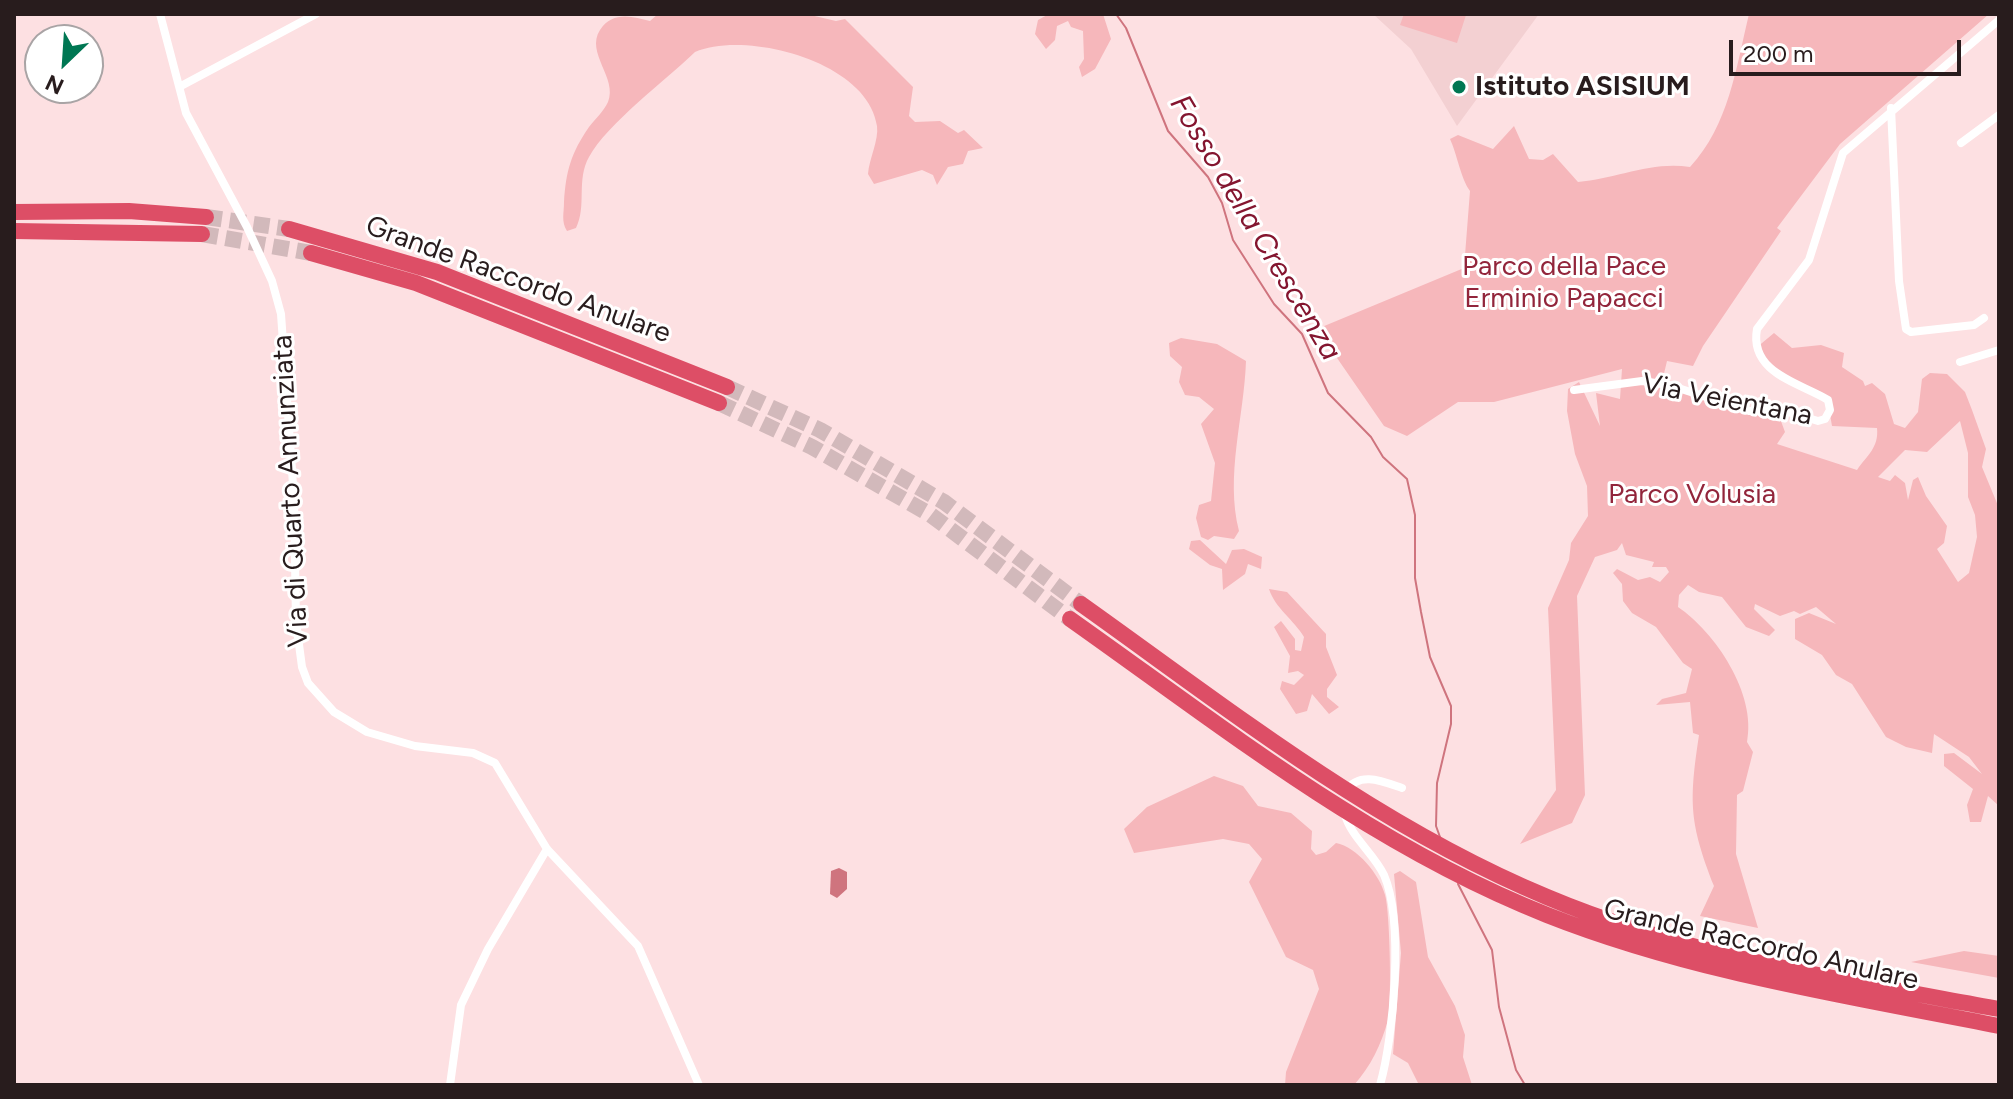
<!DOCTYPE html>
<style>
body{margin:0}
#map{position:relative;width:2013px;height:1099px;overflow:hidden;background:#fde0e2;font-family:Figtree,sans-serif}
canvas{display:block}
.frame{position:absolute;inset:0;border:16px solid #281c1d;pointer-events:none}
.north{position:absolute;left:24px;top:24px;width:80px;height:80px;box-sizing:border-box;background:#fff;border:2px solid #a9a4a5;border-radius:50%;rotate:205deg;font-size:22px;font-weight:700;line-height:32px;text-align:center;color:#281c1d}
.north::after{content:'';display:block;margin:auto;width:28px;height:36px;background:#007753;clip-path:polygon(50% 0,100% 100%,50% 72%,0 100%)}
.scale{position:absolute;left:1729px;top:40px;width:232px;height:36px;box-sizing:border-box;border:4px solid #281c1d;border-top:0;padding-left:10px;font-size:24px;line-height:28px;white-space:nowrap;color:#281c1d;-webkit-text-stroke:6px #fff;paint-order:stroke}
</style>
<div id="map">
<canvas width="2013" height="1099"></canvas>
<div class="frame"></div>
<div class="north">N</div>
<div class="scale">200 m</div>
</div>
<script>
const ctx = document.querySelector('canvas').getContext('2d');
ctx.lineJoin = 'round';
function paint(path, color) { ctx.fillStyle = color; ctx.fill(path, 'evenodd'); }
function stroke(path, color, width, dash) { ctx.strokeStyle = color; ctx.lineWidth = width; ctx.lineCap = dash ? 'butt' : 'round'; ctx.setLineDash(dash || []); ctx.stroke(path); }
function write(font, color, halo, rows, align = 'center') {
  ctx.font = font + ' Figtree,sans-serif'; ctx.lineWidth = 6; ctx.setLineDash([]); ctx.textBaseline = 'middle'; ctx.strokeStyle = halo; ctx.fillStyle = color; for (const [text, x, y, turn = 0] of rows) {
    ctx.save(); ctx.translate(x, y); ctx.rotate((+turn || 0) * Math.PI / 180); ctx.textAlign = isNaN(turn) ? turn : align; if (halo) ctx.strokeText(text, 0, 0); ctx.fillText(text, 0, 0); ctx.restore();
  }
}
paint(new Path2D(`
 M1373 14H1539L1457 126 1411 49Z`), '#f3d0d2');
paint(new Path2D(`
 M658 14H806L836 21 845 19 913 87 909 116 915 122 940 121 958 133 964 130 983 148 968 151 963 164 948 167 937 185 933 175 922 170 874 184 868 174C869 159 879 140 877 126 868 61 745 30 695 52 667 79 607 124 589 157 576 180 587 206 576 228L567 231C561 221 564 214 564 202 566 171 571 153 589 127 595 119 604 111 608 102 618 78 585 53 600 30 612 11 632 16 650 21Z
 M1049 14H1103L1111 39 1095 69 1082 77 1079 67 1084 59 1083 31 1071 27 1068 21 1057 26 1055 40 1046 49 1035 34 1038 20Z
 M1404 14H1463L1466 15 1457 43 1400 25Z
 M1749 14H1989L1840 144 1777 228 1781 231 1703 346 1693 366 1667 361 1661 386 1698 395 1737 412 1759 407 1778 413 1785 432 1777 444 1857 470C1867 455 1879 448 1877 428L1832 426 1828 403 1775 371 1756 348 1774 333 1792 348 1821 345 1844 353 1842 367 1863 381 1865 386 1872 383 1885 394 1894 424 1905 428 1918 412 1922 379 1930 373 1947 374 1965 392 1972 410 1986 449 1982 467 1999 508V806L1988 796 1981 822H1970L1967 805 1973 789 1944 766V754L1954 753 1982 774 1969 757 1934 734 1932 753 1906 747 1886 737 1852 684 1836 675 1822 655 1795 639V619L1809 613 1836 624 1816 607 1800 614 1794 611 1780 616 1755 604 1754 609 1775 630 1769 636 1746 627 1722 597 1699 592 1688 585 1679 595 1678 607C1715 632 1757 694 1747 742L1753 752 1743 791 1737 795 1736 854 1758 928 1700 916 1714 886C1689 822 1689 802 1699 735L1693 733 1690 702 1656 705 1662 699 1686 693 1692 669 1683 663 1656 627 1632 613 1623 601 1622 584 1613 573 1617 569 1638 580 1650 577 1660 582 1669 572 1666 567H1652L1654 562 1626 555 1622 543 1617 550 1595 557 1577 596 1585 795 1572 823 1520 844 1556 790 1548 608 1569 560 1571 543 1588 516 1587 486 1575 454 1567 411 1568 389 1579 382 1600 426 1596 393 1620 399 1622 369 1494 402H1458L1407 436 1384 426 1317 329 1464 268 1470 191C1461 179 1457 154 1450 139L1458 135 1493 149 1514 126 1529 159 1543 160 1553 154 1578 182C1616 179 1650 161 1690 167 1729 125 1736 68 1749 14ZM1960 421 1968 453V497L1975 515 1977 537 1969 573 1958 582 1937 549 1944 543 1947 526 1926 496 1918 477 1913 480 1908 500 1905 483 1895 475 1890 481 1878 477 1905 450 1927 452Z
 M1181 338 1217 344 1246 361C1244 418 1225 475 1239 531L1234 539 1214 536 1208 540 1201 537 1196 518 1199 505 1211 501 1215 463 1201 424 1214 409 1199 397 1185 395 1179 382 1182 367 1170 356 1169 343Z
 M1200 540 1226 564 1232 550 1244 549 1262 557 1261 569 1248 564 1245 574 1223 590 1222 569 1210 565 1189 549 1191 541Z
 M1269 589 1287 592 1326 634V647L1337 675 1327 689V697L1339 707 1329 714 1312 694 1307 711 1296 714 1280 689 1282 681 1294 685 1304 675 1298 671 1288 673 1290 656 1274 627 1281 621 1295 639V650L1301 651 1304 637C1294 620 1275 608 1269 589Z
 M1214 776 1243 786 1258 806 1291 813 1312 831 1311 849 1316 855 1326 852 1336 843C1357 847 1380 875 1385 895 1390 911 1392 1004 1388 1020 1381 1045 1371 1066 1354 1085H1285L1286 1072 1319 989 1313 970 1286 957 1249 882 1262 859 1249 844 1223 839 1134 853 1124 829 1147 807Z
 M1400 871 1416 882 1428 957 1455 1006 1465 1035 1463 1057 1472 1085H1419L1408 1063 1393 1054 1401 953 1394 874Z
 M1964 951 1999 956V978L1911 962Z`), '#f6b7bb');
paint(new Path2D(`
 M839 868 847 872V889L837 898 830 894 831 871Z`), '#cf747e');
stroke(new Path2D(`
 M1116 14 1126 28 1168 131 1208 177 1222 203 1233 240 1274 304 1302 334 1328 393 1371 437 1383 457 1407 479 1415 515V578L1421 612 1430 657 1451 706V724L1437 783 1436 826 1440 837
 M1458 884 1492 950 1499 1007 1516 1070 1525 1085
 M1554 1085H1564`), '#cf747e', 2);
stroke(new Path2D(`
 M206 217 289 229
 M202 234 311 253
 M727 387 820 430 944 502 1081 604
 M719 403 812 447 931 515 1070 619`), '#d2b9bb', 16, [16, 8]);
stroke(new Path2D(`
 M160 14 186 113 247 227 272 281 281 314 294 499 296 622 302 667 308 683 334 712 367 732 415 746 473 753 495 763 547 849 638 946 699 1085
 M181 86 316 14
 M1891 108 1899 281 1906 329 1911 332 1974 325 1984 318
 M1961 143 1999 115
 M1960 362 1999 350
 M1574 390 1642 381 1669 385 1749 411 1778 409 1818 421 1825 419 1830 410 1828 400C1800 383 1749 373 1757 329L1809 260 1843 153 1999 20
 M1346 791C1359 771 1382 781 1402 788
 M1344 812C1351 838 1373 852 1384 875 1404 921 1394 1036 1380 1085
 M450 1085 461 1005 488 949 547 849`), '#fff', 8);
stroke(new Path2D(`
 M14 212 129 211 206 217
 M289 229 437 272 727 387
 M14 231 202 234
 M311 253 416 283 719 403
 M1081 604C1230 710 1376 826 1547 897 1689 957 1848 981 1999 1009
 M1070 619C1223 727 1372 846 1547 915 1691 972 1848 996 1999 1026`), '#dd4e66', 16);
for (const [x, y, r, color] of [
 [1459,87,8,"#007753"]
]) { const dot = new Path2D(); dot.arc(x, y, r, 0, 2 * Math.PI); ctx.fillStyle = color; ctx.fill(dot); stroke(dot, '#fff', 3); }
write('bold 28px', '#281c1d', '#fff', [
 ["Istituto ASISIUM",1475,87]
], 'left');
write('28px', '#92253b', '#fff', [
 ["Parco della Pace",1564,267],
 ["Erminio Papacci",1564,299],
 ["Parco Volusia",1692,495]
]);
write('28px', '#281c1d', '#fff', [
 ["Grande Raccordo Anulare",518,280,20],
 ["Via Veientana",1727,400,11],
 ["Via di Quarto Annunziata",291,491,-93],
 ["Grande Raccordo Anulare",1761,945,13]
]);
write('italic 30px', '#84152f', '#fff', [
 ["Fosso della Crescenza",1255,228,59]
]);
</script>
